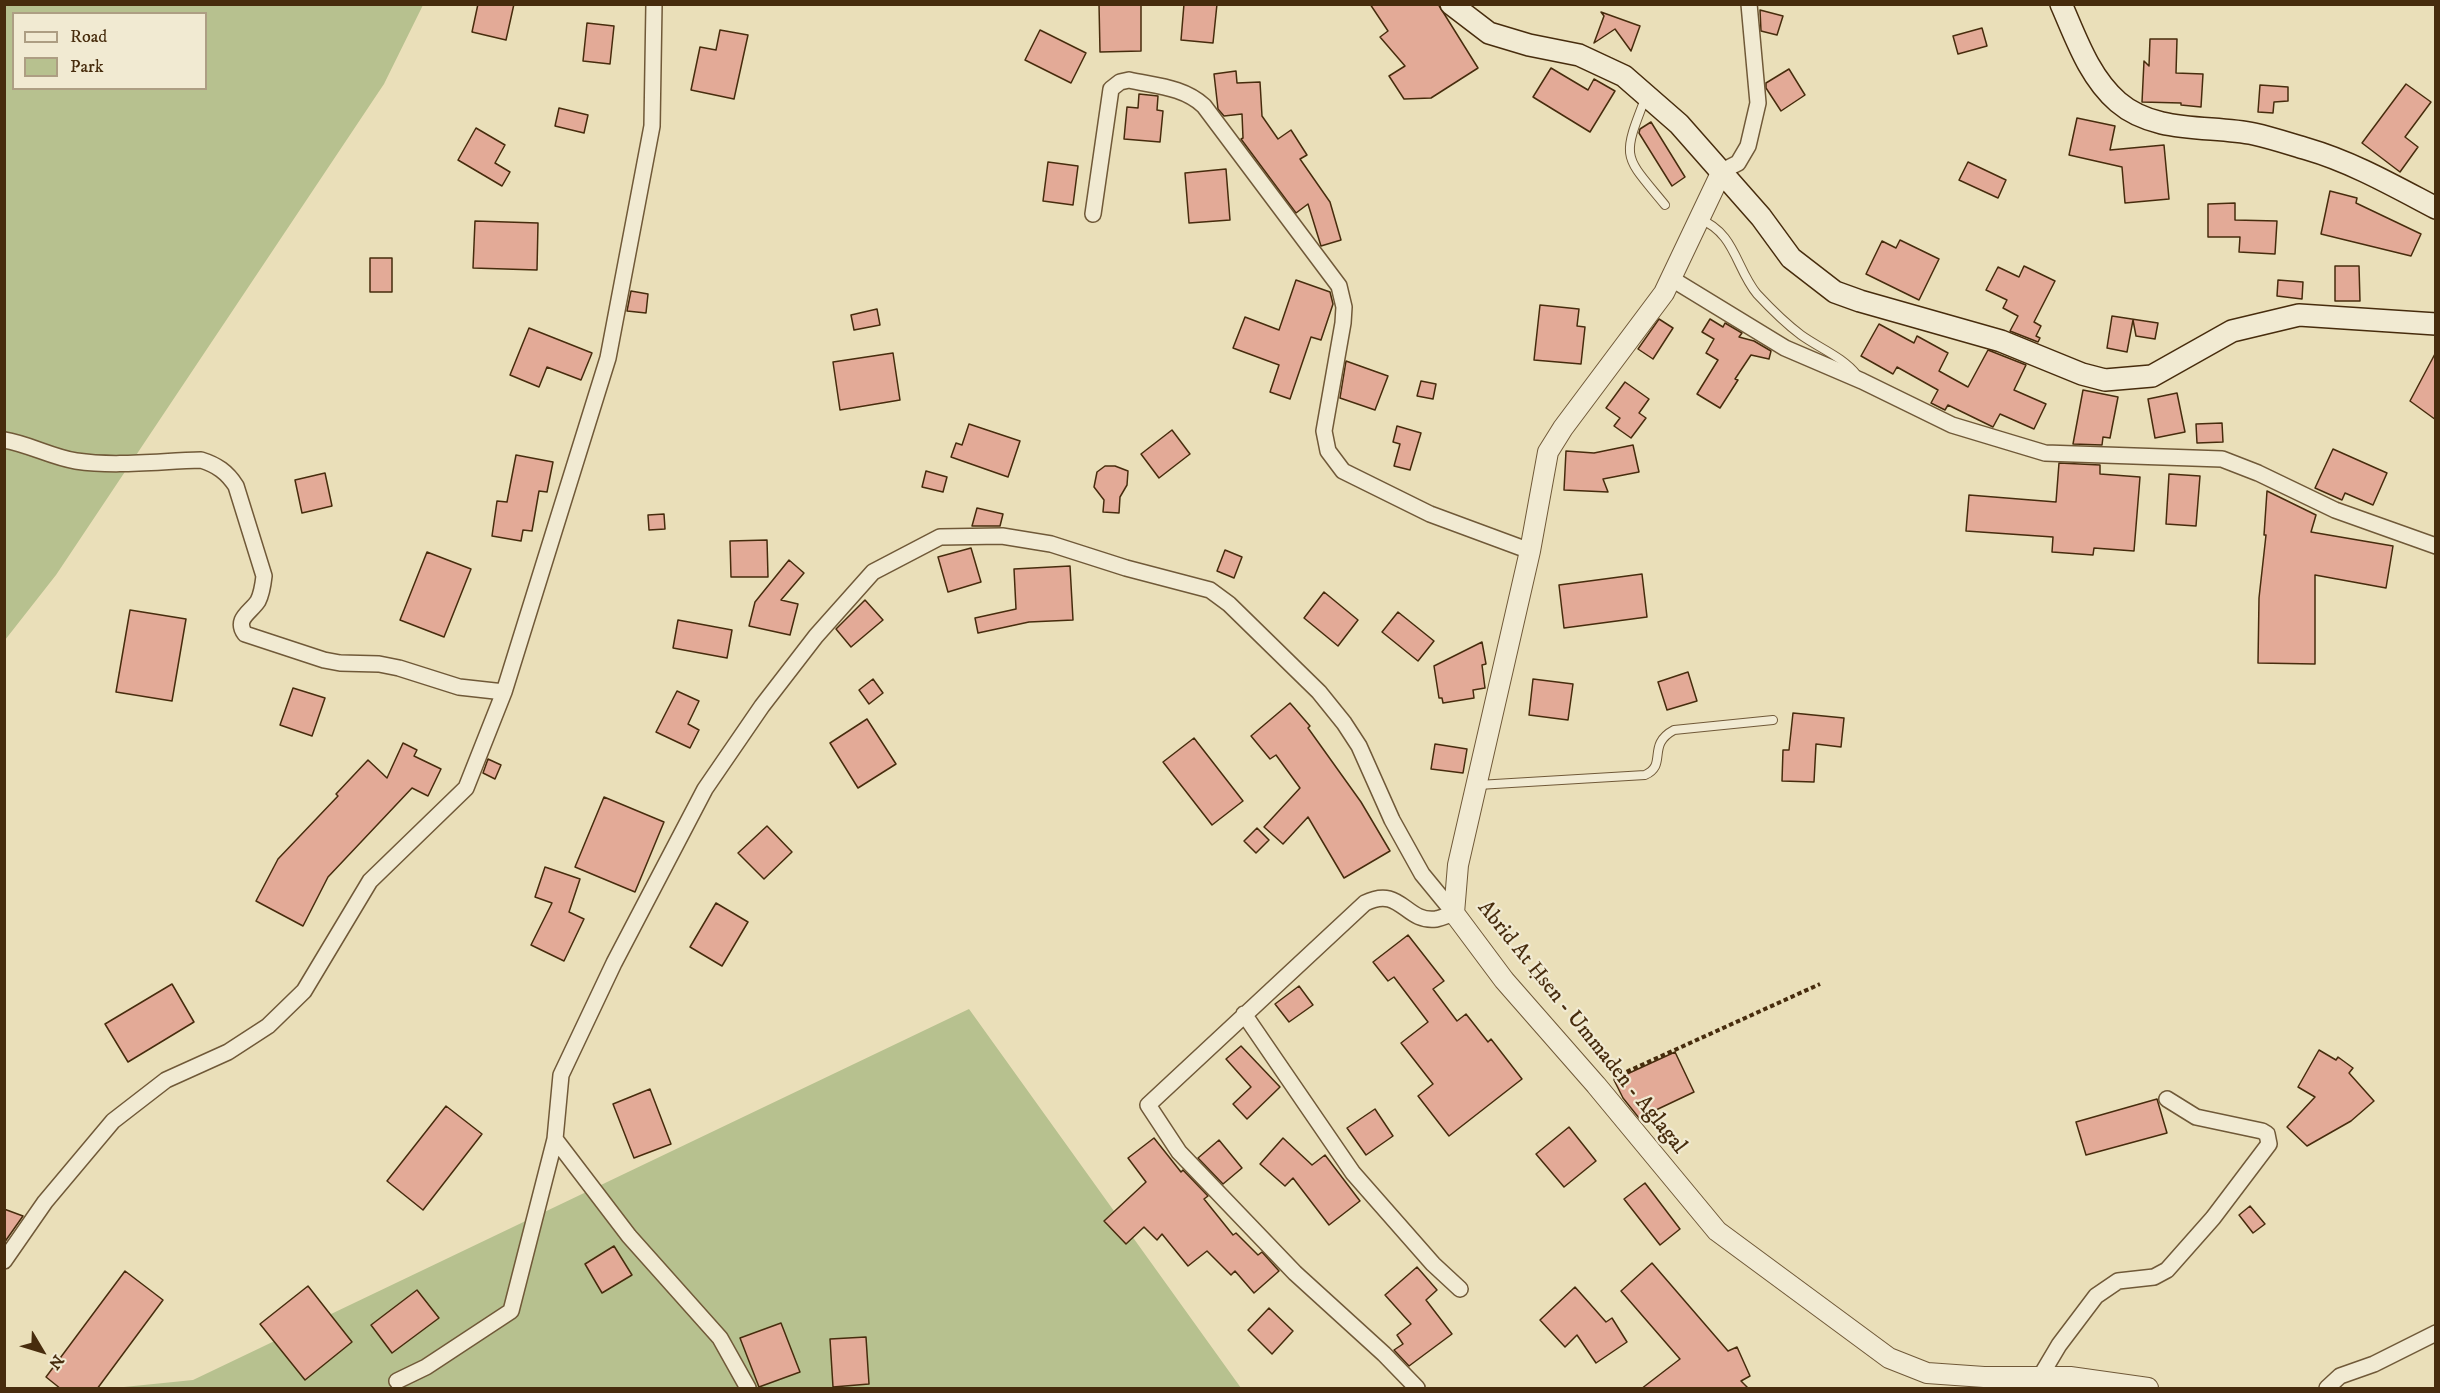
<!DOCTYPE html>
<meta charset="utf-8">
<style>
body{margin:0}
#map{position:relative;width:2440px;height:1393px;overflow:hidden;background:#eadfb9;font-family:"IM FELL DW Pica",serif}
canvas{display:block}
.frame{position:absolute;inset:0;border:6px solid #472c0d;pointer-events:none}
.legend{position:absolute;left:12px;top:12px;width:195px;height:78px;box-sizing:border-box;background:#f1ead2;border:2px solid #ad9e83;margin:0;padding:8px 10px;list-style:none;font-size:18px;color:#472c0d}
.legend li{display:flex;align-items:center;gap:12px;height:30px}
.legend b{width:30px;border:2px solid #ad9e83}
.north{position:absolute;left:12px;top:1321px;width:60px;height:60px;-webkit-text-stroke:4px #f1ead2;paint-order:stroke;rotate:128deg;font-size:16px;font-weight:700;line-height:24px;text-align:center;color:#472c0d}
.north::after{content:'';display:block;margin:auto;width:21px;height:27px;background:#472c0d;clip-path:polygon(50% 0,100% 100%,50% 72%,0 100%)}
</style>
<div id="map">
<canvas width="2440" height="1393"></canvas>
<div class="frame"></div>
<ul class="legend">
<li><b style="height:8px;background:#f1ead2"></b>Road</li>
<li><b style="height:16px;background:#b7c18f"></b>Park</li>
</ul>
<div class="north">N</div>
</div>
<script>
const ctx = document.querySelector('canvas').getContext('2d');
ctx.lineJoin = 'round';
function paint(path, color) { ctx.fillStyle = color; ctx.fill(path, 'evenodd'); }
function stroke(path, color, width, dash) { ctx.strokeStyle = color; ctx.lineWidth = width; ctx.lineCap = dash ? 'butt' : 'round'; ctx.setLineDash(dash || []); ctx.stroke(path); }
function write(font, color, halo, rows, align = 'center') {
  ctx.font = font + ' "IM FELL DW Pica",serif'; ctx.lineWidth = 4.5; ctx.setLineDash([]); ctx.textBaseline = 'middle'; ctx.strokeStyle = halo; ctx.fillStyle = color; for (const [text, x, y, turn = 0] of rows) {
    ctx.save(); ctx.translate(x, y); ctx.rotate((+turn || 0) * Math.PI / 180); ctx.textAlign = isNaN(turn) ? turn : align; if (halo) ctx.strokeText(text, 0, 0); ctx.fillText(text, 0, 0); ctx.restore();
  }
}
paint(new Path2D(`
 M5 5H423L384 84 56 575 5 640ZM14 14H206V88H14Z
 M969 1009 1241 1388H114L193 1380Z`), '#b7c18f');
const building = new Path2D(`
 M478 4H514L506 40 472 32Z
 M1099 4H1141V51L1100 52Z
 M1184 4H1217L1213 43 1181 40Z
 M1370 4H1438L1478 68 1431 98 1404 99 1389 76 1405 66 1380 37 1388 31Z
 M1760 10 1783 16 1777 35 1761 31Z
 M1601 12 1640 26 1631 51 1615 29 1594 43 1604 16Z
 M587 23 614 26 610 64 583 61Z
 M1982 28 1987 46 1958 54 1953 36Z
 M720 30 748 35 734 99 691 90 700 47 716 50Z
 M1040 30 1086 53 1071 83 1025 60Z
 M2150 39H2177L2176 73 2203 74 2201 107 2181 105V103L2142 102 2144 61 2149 66Z
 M1551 68 1588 90 1594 79 1615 91 1590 132 1533 97Z
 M1789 69 1805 95 1781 111 1766 88V83Z
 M1236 71 1237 83 1260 82 1262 116 1278 139 1291 130 1307 155 1300 159 1330 202 1341 240 1321 246 1308 204 1296 213 1241 139 1243 138 1242 114 1224 116 1218 109 1214 74Z
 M2406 84 2431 102 2405 137 2418 147 2400 172 2362 143Z
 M2260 85 2288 87V101L2274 102 2273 113 2258 112Z
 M1139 94 1158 96 1157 110 1163 111 1160 142 1124 139 1127 107 1138 108Z
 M559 108 588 115 584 133 555 126Z
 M2077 118 2115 126 2110 150 2164 145 2169 199 2125 203 2122 167 2069 155Z
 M1651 122 1685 177 1672 186 1639 133 1640 129Z
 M476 128 505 145 495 163 510 172 502 186 458 160Z
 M1048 162 1078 166 1073 205 1043 201Z
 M1968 162 2006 180 1998 198 1959 180Z
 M1226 169 1230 220 1189 223 1185 173Z
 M2330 191 2357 198 2356 203 2421 234 2411 256 2321 234Z
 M2235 203V220L2277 221 2275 254 2239 252 2240 237H2208V204Z
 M475 221 538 223 537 270 473 268Z
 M1900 240 1939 259 1919 300 1866 274 1882 241 1896 248Z
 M370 258H392V292H370Z
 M2024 266 2055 281 2034 322 2041 326 2036 336 2040 338 2038 342 2010 331 2018 316 2003 308 2007 300 1986 290 1998 267 2019 277Z
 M2335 266H2359L2360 301H2335Z
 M1296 280 1330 292 1333 304 1321 340 1311 337 1290 399 1270 392 1279 365 1233 348 1245 317 1279 330Z
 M2278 280 2303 282 2302 299 2277 296Z
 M631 291 648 294 646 313 627 311Z
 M1540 305 1579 309 1577 326 1585 327 1581 364 1534 360Z
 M877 309 880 325 854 330 851 315Z
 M2112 316 2158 323 2155 339 2136 336 2133 320 2127 352 2107 348Z
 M1659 319 1673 328 1653 359 1638 349Z
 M1710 319 1723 327 1725 323 1742 333 1739 337 1754 341 1771 351 1769 359 1751 355 1735 379 1738 380 1720 408 1697 394 1718 360 1706 353 1714 339 1702 332Z
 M1879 324 1914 343 1917 336 1948 353 1939 371 1968 387 1988 350 2026 365 2014 390 2046 404 2034 429 2000 414 1993 427 1948 405 1945 410 1931 403 1938 390 1897 367 1893 374 1861 356Z
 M529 328 592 353 581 380 547 367 539 387 510 375Z
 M2436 352V420L2410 401Z
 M893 353 900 400 840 410 833 362Z
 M1346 361 1388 376 1375 410 1340 398Z
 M1421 381 1436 384 1433 399 1417 396Z
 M1625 382 1649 399 1639 413 1646 418 1631 438 1614 426 1620 418 1606 408Z
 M2083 390 2118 397 2110 438 2103 437 2102 445 2073 444Z
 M2177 393 2185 432 2155 438 2148 399Z
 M2222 423 2223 442 2197 443 2196 424Z
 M969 424 1020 441 1008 477 951 457 956 443 962 445Z
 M1397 426 1421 433 1410 470 1394 466 1400 444 1393 442Z
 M1172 430 1190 454 1159 478 1141 454Z
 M1633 445 1639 472 1603 479 1608 492 1564 490 1566 451 1594 453Z
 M2333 449 2387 473 2373 505 2345 493 2342 500 2315 488Z
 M516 455 553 462 547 492 539 491 532 531 523 530 521 541 492 536 497 501 507 502Z
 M2059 463 2100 465V474L2140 477 2134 551 2094 548 2093 555 2052 552 2053 537 1966 531 1969 495 2056 502Z
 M1105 466H1115L1128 471 1127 485 1120 497 1119 513 1103 512 1104 500 1094 487 1097 472Z
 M926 471 947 477 943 492 922 487Z
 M325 473 332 506 302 513 295 480Z
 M2169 474 2200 476 2196 526 2166 524Z
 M2267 491 2316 515 2311 532 2393 546 2386 588 2315 575V664L2258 663 2259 598 2266 535H2264Z
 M977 508 1003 514 1000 526H972Z
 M664 514 665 529 649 530 648 515Z
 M767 540 768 577H731L730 541Z
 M971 548 981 582 948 592 938 557Z
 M1225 550 1242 557 1234 578 1217 571Z
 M427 552 471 569 444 637 400 620Z
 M789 560 804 573 781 600 798 604 790 635 749 626 755 602Z
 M1070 566 1073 620 1029 622 978 633 975 618 1016 609 1014 569Z
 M1642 574 1647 617 1564 628 1559 585Z
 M1324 592 1358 620 1338 646 1304 618Z
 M865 600 883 620 851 647 836 629Z
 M130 610 186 619 172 701 116 692Z
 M1398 612 1434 641 1418 661 1382 632Z
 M678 620 732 630 727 658 673 648Z
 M1482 642 1486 664 1482 665 1485 688 1473 690 1474 698 1443 703 1442 698H1439L1434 666Z
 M1688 672 1697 701 1667 710 1658 682Z
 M873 679 883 693 869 704 859 690Z
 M1533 679 1573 684 1568 720 1529 715Z
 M293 688 325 698 312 736 280 725Z
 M677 691 699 701 688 724 699 730 690 748 656 732Z
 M1290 703 1310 726 1308 728 1361 802 1390 851 1344 878 1308 817 1283 844 1264 827 1300 788 1276 755 1270 759 1251 736Z
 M1793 713 1844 718 1841 747 1816 744 1814 782 1782 781 1783 750H1789Z
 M867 719 896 764 858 788 830 743Z
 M1194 738 1243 801 1212 825 1163 762Z
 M403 743 417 750 414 756 441 769 428 796 412 788 328 877 303 926 256 901 278 859 338 796 336 794 368 760 387 778Z
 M1435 744 1467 749 1463 773 1431 769Z
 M488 759 501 765 495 779 483 773Z
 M604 797 664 822 635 892 575 867Z
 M767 826 792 852 764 879 738 853Z
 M1257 828 1269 840 1256 853 1244 841Z
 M545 867 580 879 569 912 584 919 564 961 531 945 552 903 535 897Z
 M716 903 748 922 722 966 690 947Z
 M1408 935 1444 981 1433 989 1457 1021 1466 1014 1488 1042 1491 1039 1522 1079 1449 1136 1418 1096 1433 1084 1401 1043 1428 1022 1394 977 1388 981 1373 962Z
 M172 984 194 1022 128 1062 105 1024Z
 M1299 986 1313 1005 1289 1022 1275 1004Z
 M1241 1046 1280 1087 1247 1119 1233 1104 1251 1087 1226 1059Z
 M2319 1050 2336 1060 2338 1057 2353 1068 2349 1073 2374 1101 2351 1121 2307 1146 2287 1127 2315 1097 2298 1087Z
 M1675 1052 1694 1092 1639 1118 1623 1098 1614 1080Z
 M650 1089 671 1144 634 1158 613 1104Z
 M2157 1099 2167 1133 2086 1155 2076 1122Z
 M446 1106 482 1134 423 1210 387 1181Z
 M1375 1109 1393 1136 1366 1155 1347 1128Z
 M1569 1127 1596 1161 1564 1187 1536 1154Z
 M1154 1138 1181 1172 1183 1170 1208 1196 1204 1199 1233 1235 1236 1233 1258 1255 1262 1252 1279 1271 1254 1293 1235 1271 1231 1275 1207 1251 1188 1266 1162 1234 1157 1240 1144 1227 1126 1244 1104 1221 1146 1182 1128 1158Z
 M1283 1138 1312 1165 1325 1155 1360 1201 1329 1225 1293 1178 1285 1186 1260 1164Z
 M1219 1140 1242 1168 1223 1184 1198 1158Z
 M1645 1183 1680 1229 1660 1245 1624 1199Z
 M2250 1206 2265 1224 2253 1233 2239 1215Z
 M4 1209 23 1216 4 1243Z
 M614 1246 632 1275 602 1293 585 1264Z
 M1652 1263 1728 1351 1737 1347 1750 1376 1741 1381 1749 1389H1641L1680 1359 1621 1291Z
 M1417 1267 1437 1290 1426 1300 1452 1334 1409 1366 1394 1350 1403 1344 1397 1335 1411 1324 1385 1295Z
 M125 1271 163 1300 97 1389H61L46 1377Z
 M308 1286 352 1342 305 1380 260 1324Z
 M1575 1287 1606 1322 1612 1318 1627 1342 1596 1363 1577 1335 1565 1347 1540 1320Z
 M417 1290 439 1318 392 1353 371 1325Z
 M1269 1308 1293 1331 1272 1354 1248 1330Z
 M781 1323 800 1372 759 1387 740 1338Z
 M866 1337 869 1384 833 1387 830 1339Z`);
paint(building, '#e3aa97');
stroke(building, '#472c0d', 1.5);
const service = new Path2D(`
 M1645 99C1621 160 1624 155 1665 205
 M1699 219C1735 232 1736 269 1757 294 1771 309 1785 323 1801 335 1819 348 1843 357 1857 375
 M1478 785 1645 775C1668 765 1646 745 1674 730L1773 720`);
const minor = new Path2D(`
 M1722 171 1738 163 1748 146 1758 103 1749 4
 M1093 214 1111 89 1120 82 1129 80C1156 86 1184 87 1204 106L1339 286 1344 307 1343 323 1324 431 1328 451 1343 471 1430 514 1530 551
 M1672 279 1785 348 1862 381 1952 425 2045 453 2222 459 2258 473 2335 510 2436 546
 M4 440C29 444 51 457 76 461 116 467 160 461 201 460 217 465 227 472 236 486L264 576C263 585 262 593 258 601 251 612 234 619 245 634L324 660 340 663 379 664 399 668 459 687 504 692
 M1244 1014 1353 1173 1433 1264 1460 1289
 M4 1261 45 1202 113 1121 166 1080 228 1052 268 1026 304 991 370 881 466 788 504 692 608 358 652 126 654 4
 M2040 1377 2059 1345 2096 1296 2118 1281 2154 1277 2167 1270 2213 1218 2269 1144 2267 1134 2262 1131 2196 1117 2167 1099
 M397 1381 426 1367 511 1311 555 1139
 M748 1388 720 1338 629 1236 555 1139 561 1075 614 963 705 789 762 706 816 636 873 572 940 537 1002 536 1051 544 1126 568 1210 590 1229 604 1319 692 1344 723 1359 746 1392 820 1422 874 1454 913C1448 915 1442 918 1436 919 1405 923 1401 885 1365 903L1148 1105 1179 1152 1295 1273 1384 1354 1417 1388
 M2327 1388 2340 1376 2374 1364 2436 1333`);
const tertiary = new Path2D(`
 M1722 171 1664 293 1563 428 1548 452 1530 551 1458 865 1454 913 1504 980 1596 1085 1717 1231 1889 1358 1927 1373 1984 1377H2070L2148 1388`);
const secondary = new Path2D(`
 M1451 4 1489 33 1529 45 1579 55 1624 76 1679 124 1761 217 1791 258 1835 292 1860 301 2001 341 2082 374 2105 380 2152 376 2232 331 2299 315 2436 324
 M2061 4C2076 38 2089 77 2118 102 2155 134 2210 125 2254 134 2272 138 2290 144 2307 149 2352 162 2394 186 2436 208`);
stroke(service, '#705938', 10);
stroke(minor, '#705938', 18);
stroke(tertiary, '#705938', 22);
stroke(secondary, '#472c0d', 24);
stroke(new Path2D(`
 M1613 1078 1820 984`), '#472c0d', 4, [4.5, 3]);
stroke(service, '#f1ead2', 8);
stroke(minor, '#f1ead2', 15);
stroke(tertiary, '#f1ead2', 20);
stroke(secondary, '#f1ead2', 21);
write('22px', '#472c0d', '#f1ead2', [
 ["Abrid At Ḥsen - Ummaden - Aglagal",1581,1028,51]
]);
</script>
